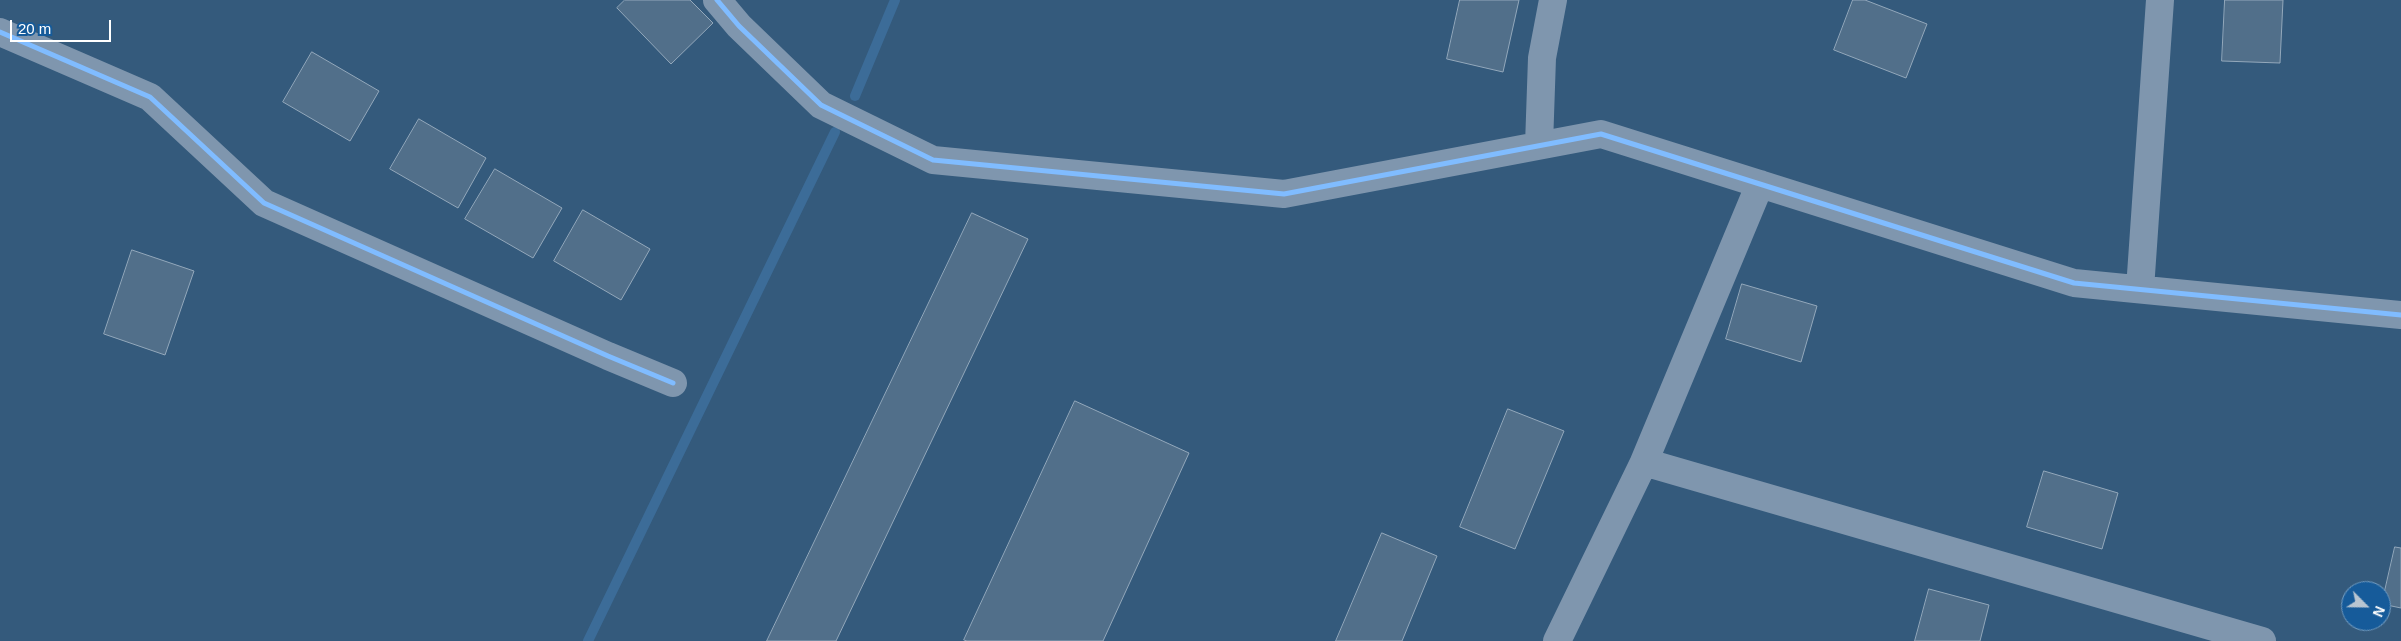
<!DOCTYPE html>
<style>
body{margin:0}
#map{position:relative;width:2401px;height:641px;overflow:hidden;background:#345a7c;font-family:Helvetica,sans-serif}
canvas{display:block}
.north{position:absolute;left:2341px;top:581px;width:50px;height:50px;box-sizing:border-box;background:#165b9a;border:1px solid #739dc2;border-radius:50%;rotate:113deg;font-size:14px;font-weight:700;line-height:20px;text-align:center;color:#fff}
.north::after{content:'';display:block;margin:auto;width:18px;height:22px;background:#b8c5d1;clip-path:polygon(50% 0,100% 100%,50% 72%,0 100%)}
.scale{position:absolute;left:10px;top:20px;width:101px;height:22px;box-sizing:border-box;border:2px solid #fff;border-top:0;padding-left:6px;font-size:15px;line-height:18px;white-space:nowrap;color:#fff;-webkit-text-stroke:4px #165b9a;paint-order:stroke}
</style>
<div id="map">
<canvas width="2401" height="641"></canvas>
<div class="north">N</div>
<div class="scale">20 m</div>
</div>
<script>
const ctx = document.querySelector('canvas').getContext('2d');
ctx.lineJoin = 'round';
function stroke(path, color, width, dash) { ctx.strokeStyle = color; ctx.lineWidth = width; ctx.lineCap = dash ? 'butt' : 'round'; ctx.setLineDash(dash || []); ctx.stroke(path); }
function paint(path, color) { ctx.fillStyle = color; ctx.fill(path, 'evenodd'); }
stroke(new Path2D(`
 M855 96 895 0
 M588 641 835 132`), '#3c6c98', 10);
const building = new Path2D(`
 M625 0H690L713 23 671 64 617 8Z
 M1460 0H1519L1503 72 1447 59Z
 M1853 0H1865L1927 24 1906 78 1834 50Z
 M2225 0H2283L2280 63 2222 61Z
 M312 52 379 91 350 141 283 102Z
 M419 119 486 158 458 208 390 169Z
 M495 169 562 208 533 258 465 219Z
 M583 210 650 249 621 300 554 261Z
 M972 213 1028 239 836 641H767Z
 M132 250 194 271 165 355 104 334Z
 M1742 284 1817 306 1801 362 1726 339Z
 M1075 401 1189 453 1103 641H967L964 640Z
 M1508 409 1564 431 1515 549 1460 527Z
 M2044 471 2118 493 2102 549 2027 527Z
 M1382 533 1437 556 1402 641H1336Z
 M2395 547 2401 548V608L2382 604Z
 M1929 589 1989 605 1980 641H1915Z`);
paint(building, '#516f8a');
stroke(building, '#93a8bb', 1);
stroke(new Path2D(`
 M717 0 739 26 821 105 933 160 1284 194 1601 134 2074 283 2401 315
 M0 32 150 97 264 203 608 356 673 383
 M1539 145 1542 58 1553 0
 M2140 289 2160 0
 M1644 462 2262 641
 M1557 641 1644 462 1760 184`), '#7f96ae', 28);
stroke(new Path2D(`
 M717 0 739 26 821 105 933 160 1284 194 1601 134 2074 283 2401 315
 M0 32 150 97 264 203 608 356 673 383`), '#80bcff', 5);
</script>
